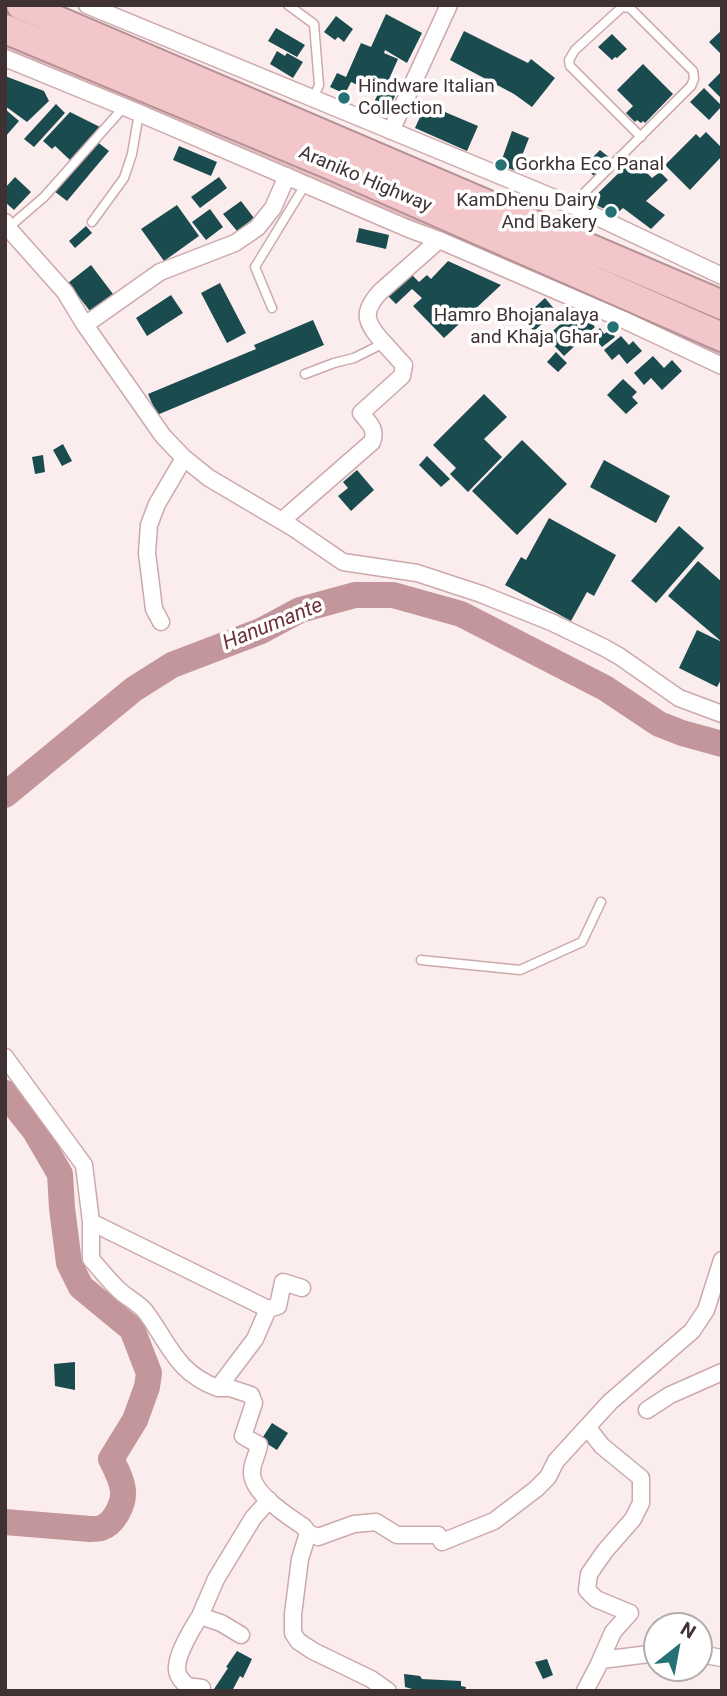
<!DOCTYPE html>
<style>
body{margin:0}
#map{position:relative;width:727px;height:1696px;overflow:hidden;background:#fbeced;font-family:Roboto,sans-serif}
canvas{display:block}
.frame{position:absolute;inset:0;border:7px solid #403233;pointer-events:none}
.north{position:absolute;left:643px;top:1612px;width:70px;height:70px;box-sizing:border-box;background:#fff;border:2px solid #b3adad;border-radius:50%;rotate:31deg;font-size:19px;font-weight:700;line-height:28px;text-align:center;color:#403233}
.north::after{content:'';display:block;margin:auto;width:24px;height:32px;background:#267175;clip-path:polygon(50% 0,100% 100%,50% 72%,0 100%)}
</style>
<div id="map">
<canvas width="727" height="1696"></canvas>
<div class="frame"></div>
<div class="north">N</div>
</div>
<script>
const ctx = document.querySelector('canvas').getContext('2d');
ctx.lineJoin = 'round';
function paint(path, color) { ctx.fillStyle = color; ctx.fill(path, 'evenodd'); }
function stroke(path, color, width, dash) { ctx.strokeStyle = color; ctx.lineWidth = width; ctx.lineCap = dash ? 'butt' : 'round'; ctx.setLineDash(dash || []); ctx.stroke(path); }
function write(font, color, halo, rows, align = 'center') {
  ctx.font = font + ' Roboto,sans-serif'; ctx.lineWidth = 7; ctx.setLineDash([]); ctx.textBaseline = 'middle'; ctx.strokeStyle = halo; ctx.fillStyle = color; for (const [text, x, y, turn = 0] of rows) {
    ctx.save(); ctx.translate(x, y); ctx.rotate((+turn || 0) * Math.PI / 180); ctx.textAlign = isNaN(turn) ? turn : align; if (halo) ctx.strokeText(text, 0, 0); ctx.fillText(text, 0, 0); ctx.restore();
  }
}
paint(new Path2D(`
 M5 44 644 314 722 352V359L364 202 5 50Z`), '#e7c0c3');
stroke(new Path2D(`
 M5 795 134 689 172 665 261 631 300 610 355 595H393L461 614 605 688 659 724 682 733 722 744
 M5 1093 35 1131 60 1174 62 1208 69 1263 81 1287 132 1329 149 1373 147 1387 135 1420 111 1459C116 1469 122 1480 123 1491 124 1504 114 1524 101 1528 98 1529 94 1529 90 1529L5 1522`), '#c2969a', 26);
paint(new Path2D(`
 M386 14 422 33 407 63 385 50 384 53 398 59 386 86 397 91 387 115 371 108 378 94 351 82 345 94 330 87 337 73 346 77 361 43 371 47Z
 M336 16 353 29 344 42 338 37 335 40 324 32Z
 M276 28 305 45 297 57 268 41Z
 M722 30V55L709 42Z
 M464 31 528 63 531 59 555 78 532 107 514 94 450 60Z
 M612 34 627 49 617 58 615 57 612 60 598 47Z
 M277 51 285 56 287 53 303 62 293 78 270 64Z
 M643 64 673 94 645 123 643 121 641 123 637 120 635 122 626 113 633 106 617 90Z
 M722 71V99L708 85Z
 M5 76 44 91 49 101 27 122 5 106Z
 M704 88 722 106 709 120 690 102Z
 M56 104 65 113 34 147 24 139Z
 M426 104 478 126 467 151 415 128Z
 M5 109 19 121 5 137Z
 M70 112 100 127 70 160 55 146 52 149 43 141Z
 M512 131 529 138 516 171 500 165Z
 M706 132 722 148V156L690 190 665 165 696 134 700 138Z
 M96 141 109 151 67 201 54 191Z
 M179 146 217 162 211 176 173 160Z
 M600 150 610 158 594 176 584 166Z
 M633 159 652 178 660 172 668 180 646 201 665 215 651 229 623 208 616 214 589 202Z
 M15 177 31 192 14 210 5 202V188Z
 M219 177 227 188 200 208 191 197Z
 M241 201 254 218 237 231 223 214Z
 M177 205 199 236 164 261 141 229Z
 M210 209 223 227 206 240 192 222Z
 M86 226 92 233 75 248 69 241Z
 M359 228 389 235 386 249 356 242Z
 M448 261 501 285 444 338 413 306 422 298 412 289 396 304 387 295 411 274 419 282 427 275 431 279Z
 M91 265 113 294 90 311 68 283Z
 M220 283 246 333 227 343 201 293Z
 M171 295 183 313 147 336 136 318Z
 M545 298 556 311 534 331 522 319Z
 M573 313 578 318 583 314 595 327 564 356 546 337Z
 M313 320 324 345 157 415 148 394 256 349 254 345Z
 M600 328 604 334 610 330 615 337 602 347 592 335Z
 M621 336 629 345 633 341 642 351 627 364 619 354 612 360 604 350Z
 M556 352 567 363 558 372 547 362Z
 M653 356 664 368 672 360 682 371 662 390 651 378 644 385 634 373Z
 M623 379 637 392 632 397 638 403 626 414 607 395Z
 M484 394 507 417 484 439 502 457 468 492 450 474 456 468 433 445Z
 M522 440 567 484 517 535 472 491Z
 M63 444 72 461 62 466 53 450Z
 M43 455 45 472 35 474 32 457Z
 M427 456 450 479 441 487 419 465Z
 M604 460 670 496 656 523 590 487Z
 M357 470 374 490 351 511 338 496 348 488 343 482Z
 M549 518 616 555 594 596 587 592 571 621 505 585 521 557 526 560Z
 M679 526 704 548 656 603 631 581Z
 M698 561 722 582V642L668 596Z
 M697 630 722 642V678L717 687 679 668Z
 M75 1362V1390L55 1386 54 1364Z
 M272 1423 288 1433 277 1450 261 1440Z
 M237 1651 252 1659 243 1678 240 1676 232 1691H216L214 1689 228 1668 226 1667Z
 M547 1659 553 1675 543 1679 535 1662Z
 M404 1674 420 1676 422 1679 461 1681V1686L466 1687 465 1691H419L405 1687Z`), '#1a4c4f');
const lane = new Path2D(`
 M288 5 314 24 319 85 313 99
 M576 207 581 196 691 86 694 79 693 71 630 8 622 7 575 50 569 60 570 66 641 137
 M92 222 124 178 132 154 139 113
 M8 228 44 197 124 107
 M272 308 255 267 305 185
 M305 374 334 363 354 358 384 343
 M421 960 520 970 582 942 601 902`);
const street = new Path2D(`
 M87 5 576 207 722 276
 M5 58 139 113 409 229 439 240 624 320 722 366
 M391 131 449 5
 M5 222 8 228 65 292 85 325 163 436 184 458 157 504 149 525 147 553 154 609 161 622
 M85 325 160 272 235 243 257 228 273 208 287 176
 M184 458 209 478 292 527 343 562 417 573 481 594 551 622 603 647 619 656 679 698 722 714
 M283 521 286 517 372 442C377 429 369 423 361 413L402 376 404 365C396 357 389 348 381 340 365 321 362 312 380 292L439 240
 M5 1057 84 1165 91 1222 268 1309
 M91 1222V1259C100 1269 109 1281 120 1291 128 1298 138 1303 145 1311 169 1343 176 1373 218 1388
 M302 1288 283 1282 278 1306 268 1309 255 1339 218 1388H230L251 1395 254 1403 243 1436 259 1445C258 1454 252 1462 252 1472 251 1493 288 1516 304 1527L308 1533 300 1559 293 1614V1633L298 1641 313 1651 371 1679 388 1691
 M647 1410 670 1395 722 1372
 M308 1533 318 1537 354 1524 376 1522 397 1535H438L442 1542 494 1521 536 1489 548 1477 556 1461 610 1402 692 1331 706 1310 722 1260
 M200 1616C193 1627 177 1654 177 1667 176 1675 182 1681 187 1686L202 1688
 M241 1635 221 1623 200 1616 216 1579 253 1518 269 1500
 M699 1654 722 1658
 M601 1660 657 1653
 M585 1691 598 1666 613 1632 630 1613 596 1599 587 1590 589 1574 605 1551 633 1519 641 1503V1478L602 1446 587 1427`);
const highway = new Path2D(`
 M21 5 722 305
 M5 29 331 165 722 337`);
stroke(lane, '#cda9ac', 11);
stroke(street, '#cda9ac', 19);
stroke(highway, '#b49295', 32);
stroke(lane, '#fff', 8);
stroke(street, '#fff', 16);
stroke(highway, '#f3c6ca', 28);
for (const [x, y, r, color] of [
 [344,98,7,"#267175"],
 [501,165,7,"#267175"],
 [611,212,7,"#267175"],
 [613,327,7,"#267175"]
]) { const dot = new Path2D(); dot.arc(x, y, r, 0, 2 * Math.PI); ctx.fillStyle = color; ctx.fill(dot); stroke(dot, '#fff', 2.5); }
write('19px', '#403233', '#fff', [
 ["Hindware Italian",358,87],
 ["Collection",358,109],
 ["Gorkha Eco Panal",515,165],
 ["KamDhenu Dairy",597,201,"right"],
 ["And Bakery",597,223,"right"],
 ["Hamro Bhojanalaya",599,316,"right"],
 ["and Khaja Ghar",599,338,"right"]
], 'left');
write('19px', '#403233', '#fff', [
 ["Araniko Highway",365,180,23]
]);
write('italic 21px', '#6d323b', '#fff', [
 ["Hanumante",273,625,-22]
]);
</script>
